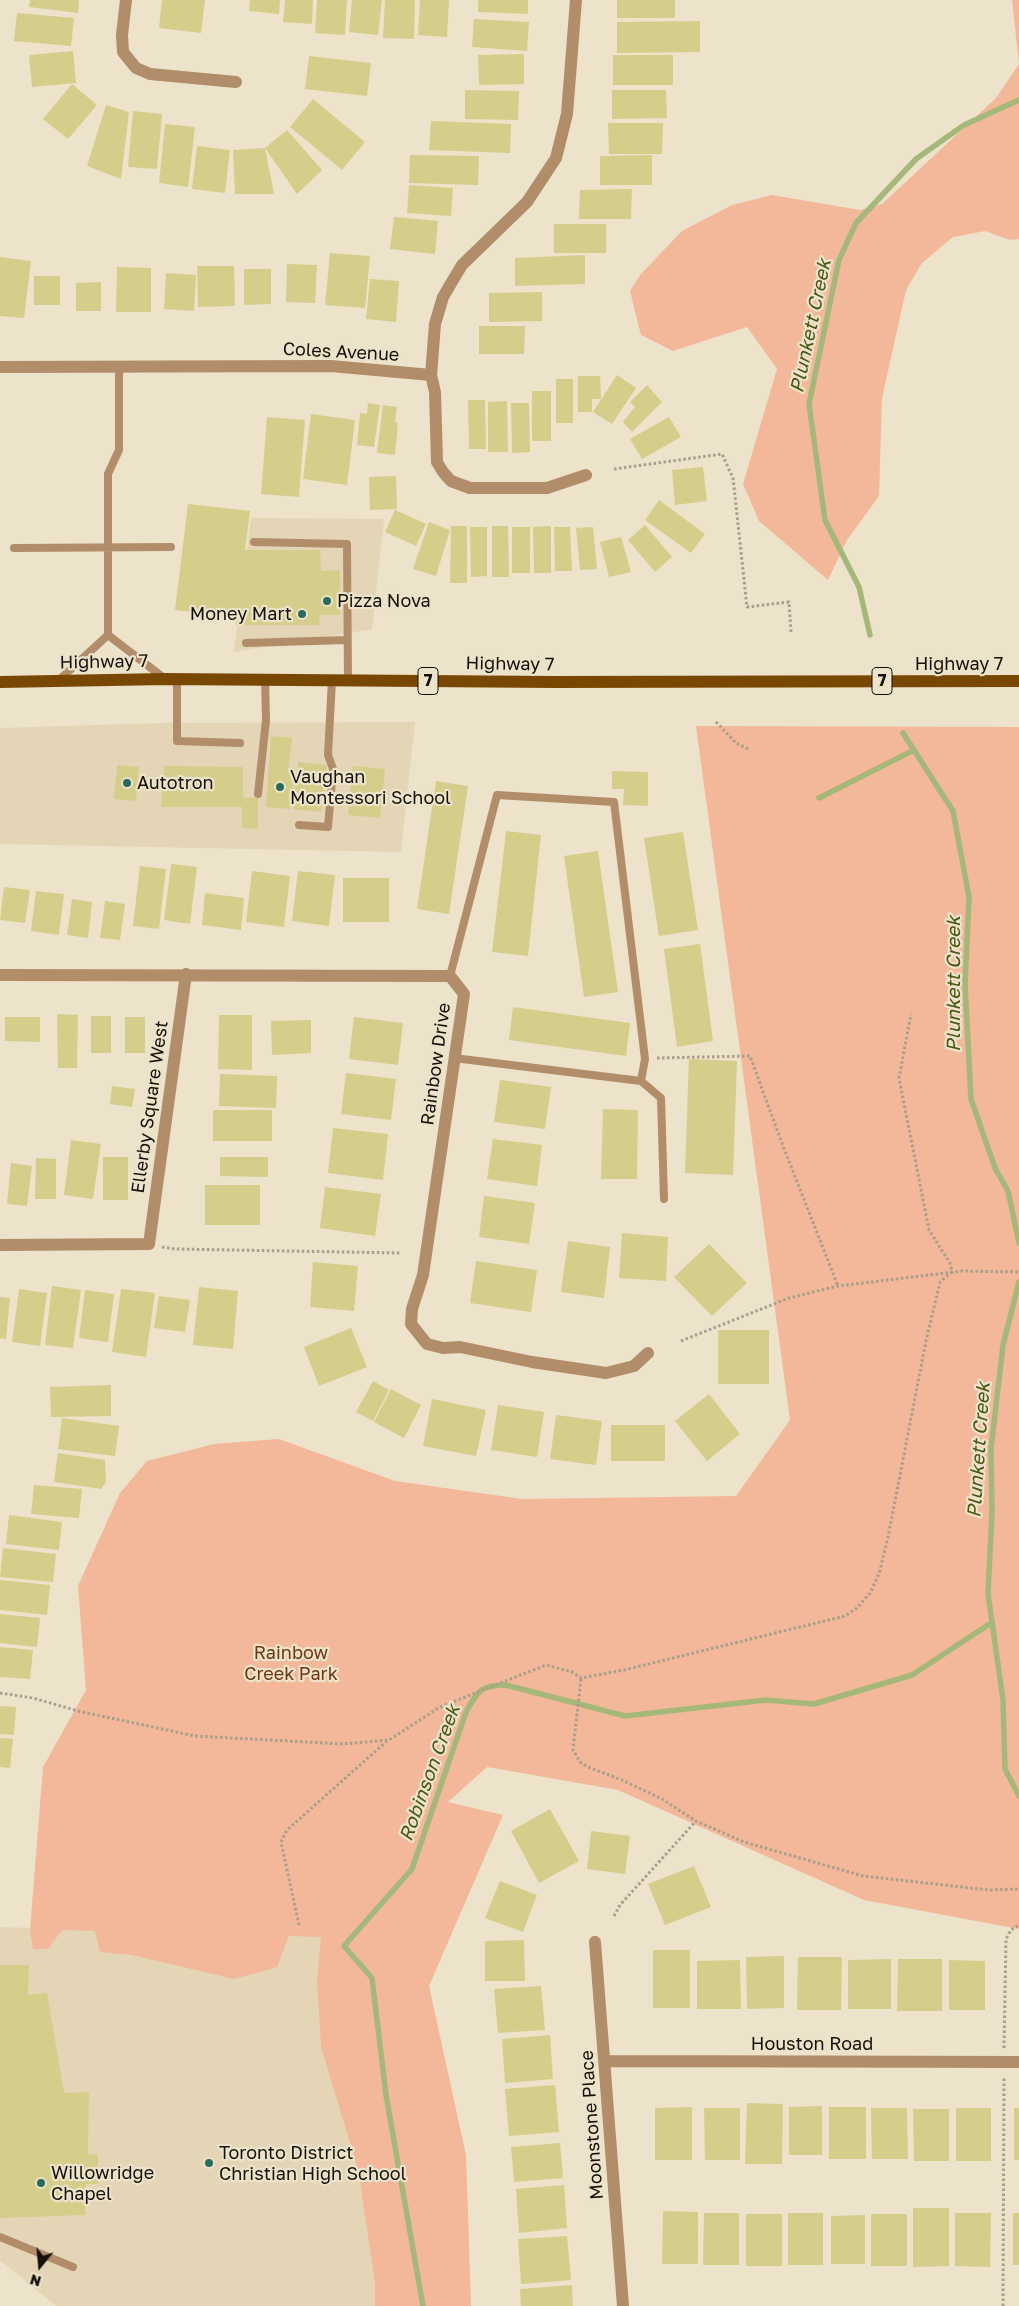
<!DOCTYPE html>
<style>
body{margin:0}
#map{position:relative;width:1019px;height:2306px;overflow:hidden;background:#ede2ca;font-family:"Golos Text",sans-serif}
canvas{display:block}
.north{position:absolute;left:15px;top:2241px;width:50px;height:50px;-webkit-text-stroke:4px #ede2ca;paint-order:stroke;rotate:197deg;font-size:14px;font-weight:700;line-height:20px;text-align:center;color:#141109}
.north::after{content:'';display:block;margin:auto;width:18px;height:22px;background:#141109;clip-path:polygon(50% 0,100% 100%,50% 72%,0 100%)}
</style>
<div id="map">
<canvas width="1019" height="2306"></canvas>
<div class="north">N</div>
</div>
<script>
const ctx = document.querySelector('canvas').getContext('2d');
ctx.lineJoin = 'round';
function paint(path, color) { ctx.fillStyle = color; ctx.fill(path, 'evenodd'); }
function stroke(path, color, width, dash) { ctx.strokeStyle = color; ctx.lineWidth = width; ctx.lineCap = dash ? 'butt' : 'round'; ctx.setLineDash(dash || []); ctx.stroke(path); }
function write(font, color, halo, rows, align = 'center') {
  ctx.font = font + ' "Golos Text",sans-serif'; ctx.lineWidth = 4.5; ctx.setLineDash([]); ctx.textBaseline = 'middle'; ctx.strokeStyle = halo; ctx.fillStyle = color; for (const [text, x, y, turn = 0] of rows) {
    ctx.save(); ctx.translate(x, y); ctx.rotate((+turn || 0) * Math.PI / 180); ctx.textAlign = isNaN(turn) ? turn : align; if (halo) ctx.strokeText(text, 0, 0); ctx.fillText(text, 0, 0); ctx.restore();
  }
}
paint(new Path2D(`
 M251 518 384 519 372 629 234 652Z
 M415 722 401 852 0 844V728L162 723Z
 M0 1927 406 1939 442 2306H56L0 2260Z`), '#e4d5b7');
paint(new Path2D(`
 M1012 0H1019V239L1010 240 985 231 953 237 922 263 906 290 882 398 879 496 847 540 828 580 759 521 743 484 777 369 747 327 673 351 641 335 630 291 640 275 682 231 732 205 772 195 860 210 882 204 996 98 1019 64Z
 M696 726 1019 727V1929L864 1900 618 1790 487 1767 448 1802 503 1815 429 1986 466 2155 471 2306H375V2282L358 2169 321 2047 317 1981 321 1937 289 1936 277 1967 234 1979 132 1955 100 1952 95 1931 62 1930 48 1949H33L30 1930 43 1767 86 1690 78 1586 120 1493 147 1461 214 1444 279 1439 395 1481 522 1499 736 1496 790 1420Z`), '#f2b899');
stroke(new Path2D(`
 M870 635 859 587 825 520 809 404 839 260 856 223 916 159 964 125 1019 100
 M903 733 953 811 969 897 965 984 971 1099 995 1168 1008 1191 1019 1243
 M819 798 914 750
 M1019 1282 1003 1345 991 1449 992 1512 988 1594 1003 1700 1005 1769 1019 1796
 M423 2306 386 2095 372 1978 344 1946 412 1869 466 1712C478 1691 480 1685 506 1685L625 1716 766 1700 814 1704 912 1675 991 1623`), '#a5b879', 5.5);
paint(new Path2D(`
 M30 0H79L78 13 29 7Z
 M162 0H205L201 33 159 28Z
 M250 0H280L279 14 249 11Z
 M285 0H313L312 24 283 22Z
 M317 0H347L345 35 315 33Z
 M352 0H382L378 35 349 32Z
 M385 0H415L414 39 383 38Z
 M420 0H449L447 37 418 35Z
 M478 0H528V14L478 12Z
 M617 0H675V18H617Z
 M17 13 74 18 71 46 14 41Z
 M474 19 529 22 527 51 472 47Z
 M700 21V52L617 53V22Z
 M73 51 76 83 32 87 29 55Z
 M524 54V84L479 85 478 55Z
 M613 55H673V85H613Z
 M309 56 371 63 367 96 305 89Z
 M72 84 97 105 68 139 43 119Z
 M465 90 519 91 518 120 465 119Z
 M612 90H666L667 118 612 119Z
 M313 99 365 142 342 170 290 127Z
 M106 105 129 112 121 179 87 166Z
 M133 111 162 114 157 169 128 167Z
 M431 121 511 124 510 153 429 150Z
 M608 123H663L662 154H609Z
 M165 124 195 127 188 187 159 183Z
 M287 130 322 170 297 194 265 148Z
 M197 146 230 150 225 193 192 189Z
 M265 148 274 194H235L233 150Z
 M410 155 479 156 478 185 409 183Z
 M652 155V185H600V156Z
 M409 185 453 188 451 216 407 213Z
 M632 189 631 219H579L580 190Z
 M394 217 438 221 435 254 390 249Z
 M554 224H606V253H554Z
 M330 253 370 256 365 308 325 305Z
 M585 255V284L515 286V258Z
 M0 257 31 261 24 318 0 316Z
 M287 264 317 265 315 303 286 302Z
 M197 266H234L235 306 198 307Z
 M117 267 151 268V312H116Z
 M244 269H271V304L244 305Z
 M166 273 196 275 194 311 164 309Z
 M34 276H60V305H34Z
 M370 279 399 281 396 322 366 319Z
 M101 282V311H76V283Z
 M542 292V321L489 322V293Z
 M479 326H525L524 354H479Z
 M617 375 636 388 612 424 593 412Z
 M578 376H600L601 399H592V412H578Z
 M556 379H573V423H556Z
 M647 385 662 402 632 432 623 422 635 407 630 402Z
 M532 391H551V441H532Z
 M468 400H485L486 449H469Z
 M507 401 508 452H488V402Z
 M368 403 380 405 374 447 357 445 360 413 367 414Z
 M511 403H529L530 452 512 453Z
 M383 405 397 407 395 422 398 423 395 455 377 453Z
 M311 414 355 420 347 485 303 479Z
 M267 417 305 420 299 497 261 494Z
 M669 417 681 437 642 459 630 439Z
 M703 467 707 501 675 505 672 470Z
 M396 476 397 509 370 510 369 477Z
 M659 500 705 534 691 553 645 520Z
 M188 504 250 511 245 550H320L321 571 340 570V615H319L320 625H236V617L175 610Z
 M395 510 426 524 416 546 385 532Z
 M429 522 450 530 436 576 413 569Z
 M645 525 672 557 655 572 628 540Z
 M451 526H467V583H450Z
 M492 526H508L509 577H492Z
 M551 526V573H534L533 527Z
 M470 527H487V576L471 577Z
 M512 527H530V573H512Z
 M554 527H570L572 571H555Z
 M593 527 597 569 580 570 576 528Z
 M621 537 631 572 609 577 600 542Z
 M271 736 292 738 289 767 295 768 290 809 266 807Z
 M298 762 327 765 321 812 293 809Z
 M117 765 139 767 136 801 114 799Z
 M164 766 243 767V798L258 797V829L242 828V807H161Z
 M353 766 385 769 380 818 348 815Z
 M612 771 648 772V806L623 805 624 789H612Z
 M436 781 468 786 449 914 417 909Z
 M506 831 541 835 528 956 492 952Z
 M683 832 698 930 659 936 644 838Z
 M598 851 618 992 584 997 564 856Z
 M171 864 197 867 190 924 164 920Z
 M140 866 166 869 159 929 133 926Z
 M252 871 290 876 284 927 246 922Z
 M298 871 335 875 329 926 292 921Z
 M343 878H389V922H343Z
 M4 887 30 890 25 923 0 920Z
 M36 891 64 894 59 935 31 931Z
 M205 893 244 898 241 930 202 925Z
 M72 899 92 902 88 938 67 935Z
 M105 901 125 904 120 940 100 938Z
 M700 944 713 1041 677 1047 664 949Z
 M513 1007 630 1023 626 1056 509 1040Z
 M57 1014 78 1015 77 1068H58Z
 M219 1015H252V1070L218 1069Z
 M91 1016H111V1053H91Z
 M5 1017H40V1042L5 1041Z
 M125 1017H145V1053H125Z
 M354 1017 403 1023 398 1065 349 1059Z
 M311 1020V1053L272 1055 271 1021Z
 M689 1059 737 1061 733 1175 685 1173Z
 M346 1073 396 1079 391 1120 341 1114Z
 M220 1074 277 1076 276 1108 219 1106Z
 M500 1080 551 1087 545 1129 494 1122Z
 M112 1086 135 1089 132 1107 110 1104Z
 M603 1109 638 1110 637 1179H601Z
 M213 1110H272V1141H213Z
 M333 1128 388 1134 383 1180 328 1173Z
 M493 1139 542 1145 537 1186 487 1179Z
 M71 1140 101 1144 93 1199 64 1195Z
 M103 1157H128V1200H103Z
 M220 1157H268V1177L220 1176Z
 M36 1158 56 1159V1199H35Z
 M11 1163 32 1166 27 1206 7 1204Z
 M205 1185H260V1225H205Z
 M325 1187 381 1194 375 1236 320 1228Z
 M484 1196 535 1203 529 1244 479 1237Z
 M622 1233 668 1237 666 1281 619 1278Z
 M568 1241 610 1247 604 1298 561 1292Z
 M709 1244 747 1283 712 1316 674 1277Z
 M476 1261 537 1270 531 1312 470 1303Z
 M313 1262 358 1266 354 1311 310 1307Z
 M52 1286 81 1290 73 1348 45 1345Z
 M199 1287 238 1291 233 1349 193 1345Z
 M19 1289 47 1293 40 1346 12 1342Z
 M121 1289 155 1293 146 1357 112 1352Z
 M85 1290 114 1294 108 1342 79 1338Z
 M159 1296 190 1300 185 1332 154 1328Z
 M0 1297 10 1298 6 1339 0 1338Z
 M351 1328 367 1367 319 1386 304 1347Z
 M718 1330H769V1384H718Z
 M373 1381 389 1390 373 1421 356 1412Z
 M111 1385V1416L51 1417 50 1387Z
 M391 1389 421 1405 404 1438 374 1422Z
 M709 1394 740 1434 707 1461 675 1421Z
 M432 1399 486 1410 476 1456 423 1446Z
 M498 1405 544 1412 537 1457 491 1450Z
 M556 1415 602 1421 596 1465 550 1459Z
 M62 1418 119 1426 115 1456 58 1449Z
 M611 1425H665V1461H611Z
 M58 1453 105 1460 106 1482 101 1489 54 1482Z
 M34 1485 82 1489 79 1518 31 1514Z
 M9 1515 62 1522 59 1550 6 1544Z
 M3 1548 56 1554 53 1582 0 1577Z
 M0 1580 50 1585 47 1615 0 1610Z
 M0 1614 40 1618 37 1647 0 1643Z
 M0 1647 33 1650 30 1679 0 1677Z
 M0 1706 16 1707 14 1735 0 1734Z
 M0 1738 13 1739 10 1768 0 1767Z
 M550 1809 579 1861 539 1883 511 1831Z
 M591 1831 630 1836 625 1874 587 1869Z
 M694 1866 711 1907 665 1925 648 1884Z
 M500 1881 537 1895 523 1932 485 1918Z
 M524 1940 525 1981H485V1941Z
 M653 1950H690V2008H653Z
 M784 1956V2008L747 2009 746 1957Z
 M798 1957H842L841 2010H797Z
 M891 1959V2009H848V1960Z
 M898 1959H942V2011H897Z
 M740 1960 741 2009H697V1961Z
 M949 1960 985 1961V2010H949Z
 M0 1965H29L28 1995 47 1993 64 2093 89 2092 88 2154 98 2155V2184H86L85 2215 0 2218Z
 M541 1986 545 2030 498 2033 494 1989Z
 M550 2035 553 2079 505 2083 502 2039Z
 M555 2085 559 2132 509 2136 505 2089Z
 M747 2103 783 2104 782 2164H745Z
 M822 2106V2155H789V2107Z
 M692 2107V2160H655V2108Z
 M829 2107H866V2159H829Z
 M704 2108H740V2160H705Z
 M871 2108H907L908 2159H872Z
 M956 2108H991V2161H956Z
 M1014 2108H1019V2160H1014Z
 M913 2109H949V2161H914Z
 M560 2143 563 2178 514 2182 511 2147Z
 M564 2185 567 2228 519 2233 516 2189Z
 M913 2208H949V2266L913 2267Z
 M663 2211 698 2212V2264H662Z
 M704 2213H739V2265H703Z
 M788 2213H823V2265H788Z
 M955 2213H991L990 2267 955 2266Z
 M1013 2213H1019V2265H1013Z
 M746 2214H782V2266H746Z
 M871 2214H907V2266H871Z
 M865 2215V2264H831V2216Z
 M567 2236 571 2280 521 2284 518 2239Z
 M572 2285 573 2306H521L520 2289Z`), '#d5ce8b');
stroke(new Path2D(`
 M614 469 722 454 733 478 747 607 789 602 791 632
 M716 722 736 743 748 749
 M657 1058 750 1056 783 1146 838 1286
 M162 1247 175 1249 401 1253
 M681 1341 789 1298 838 1286 962 1271 1019 1272
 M581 1679 573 1750 580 1762 588 1767 622 1780 662 1799 696 1821 744 1842 863 1876 989 1890 1019 1889
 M0 1693 33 1698 78 1711 195 1736 343 1744 389 1740 440 1707 546 1665 572 1672 581 1678 624 1670 845 1616 857 1608 870 1593 879 1574 888 1537 926 1341 940 1282 952 1272 950 1263 929 1230 899 1078 911 1014
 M614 1916 620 1905 696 1821
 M299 1925 281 1842 287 1830 387 1741
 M1004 2048 1006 1939 1011 1930 1019 1925
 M1003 2306 1004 2077`), '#a79f8c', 3, [2.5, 2.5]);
stroke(new Path2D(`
 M254 542 347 544 348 680
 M14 548 171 547
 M108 635 164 678
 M246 643 347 640
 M177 679V741L240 743
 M59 680 108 635V474L119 450V366
 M258 794 266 720 265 679
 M299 825 328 827 333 769 328 755 332 680
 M450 976 497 795 614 802 645 1059 641 1081 454 1058
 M641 1081 661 1098 664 1199
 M0 2237 73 2267`), '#b18d69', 8);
stroke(new Path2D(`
 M126 0 122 35 123 52 136 68 150 74 236 82
 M576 0 567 114 556 158 527 202 462 265 453 280 443 297 435 324 431 375 435 392 437 462 443 472 451 481 470 488H547L586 475
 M0 367 331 366 431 375
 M0 975 450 976 464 994 423 1275 412 1309 411 1324 427 1344 443 1348 460 1347 532 1362 606 1373 634 1366 648 1353
 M0 1245 149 1244 186 974
 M595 1942 623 2306
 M605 2061 1019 2062`), '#b18d69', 12);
stroke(new Path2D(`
 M0 682 165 679 554 682 1019 681`), '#794800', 12);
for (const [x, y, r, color] of [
 [327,601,5,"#296c5d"],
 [302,614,5,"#296c5d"],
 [127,783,5,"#296c5d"],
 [280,787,5,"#296c5d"],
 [209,2163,5,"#296c5d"],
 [41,2183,5,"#296c5d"]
]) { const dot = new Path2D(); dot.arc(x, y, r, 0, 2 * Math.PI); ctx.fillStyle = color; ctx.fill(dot); stroke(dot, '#ede2ca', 2); }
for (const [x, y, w] of [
 [428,681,20],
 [882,681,20]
]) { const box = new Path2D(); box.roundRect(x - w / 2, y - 13.5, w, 27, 4); ctx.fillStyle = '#ede2ca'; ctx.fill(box); stroke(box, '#141109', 1); }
write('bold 16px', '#141109', null, [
 ["7",428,681],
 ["7",882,681]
]);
write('18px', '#141109', '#ede2ca', [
 ["Coles Avenue",341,352,3],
 ["Highway 7",104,662,-1],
 ["Highway 7",510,664,1],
 ["Highway 7",959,664],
 ["Rainbow Drive",436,1064,-82],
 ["Ellerby Square West",150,1107,-82],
 ["Houston Road",812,2044],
 ["Moonstone Place",592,2125,-94]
]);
write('18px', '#141109', '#ede2ca', [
 ["Pizza Nova",337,601],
 ["Money Mart",292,614,"right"],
 ["Vaughan",290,777],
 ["Montessori School",290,798],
 ["Autotron",137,783],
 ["Toronto District",219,2153],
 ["Christian High School",219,2174],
 ["Willowridge",51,2173],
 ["Chapel",51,2194]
], 'left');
write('18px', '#6f3612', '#ede2ca', [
 ["Rainbow",291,1653],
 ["Creek Park",291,1674]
]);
write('italic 19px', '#485812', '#ede2ca', [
 ["Plunkett Creek",811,326,-78],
 ["Plunkett Creek",954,984,-90],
 ["Plunkett Creek",979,1450,-86],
 ["Robinson Creek",430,1773,-70]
]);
</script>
